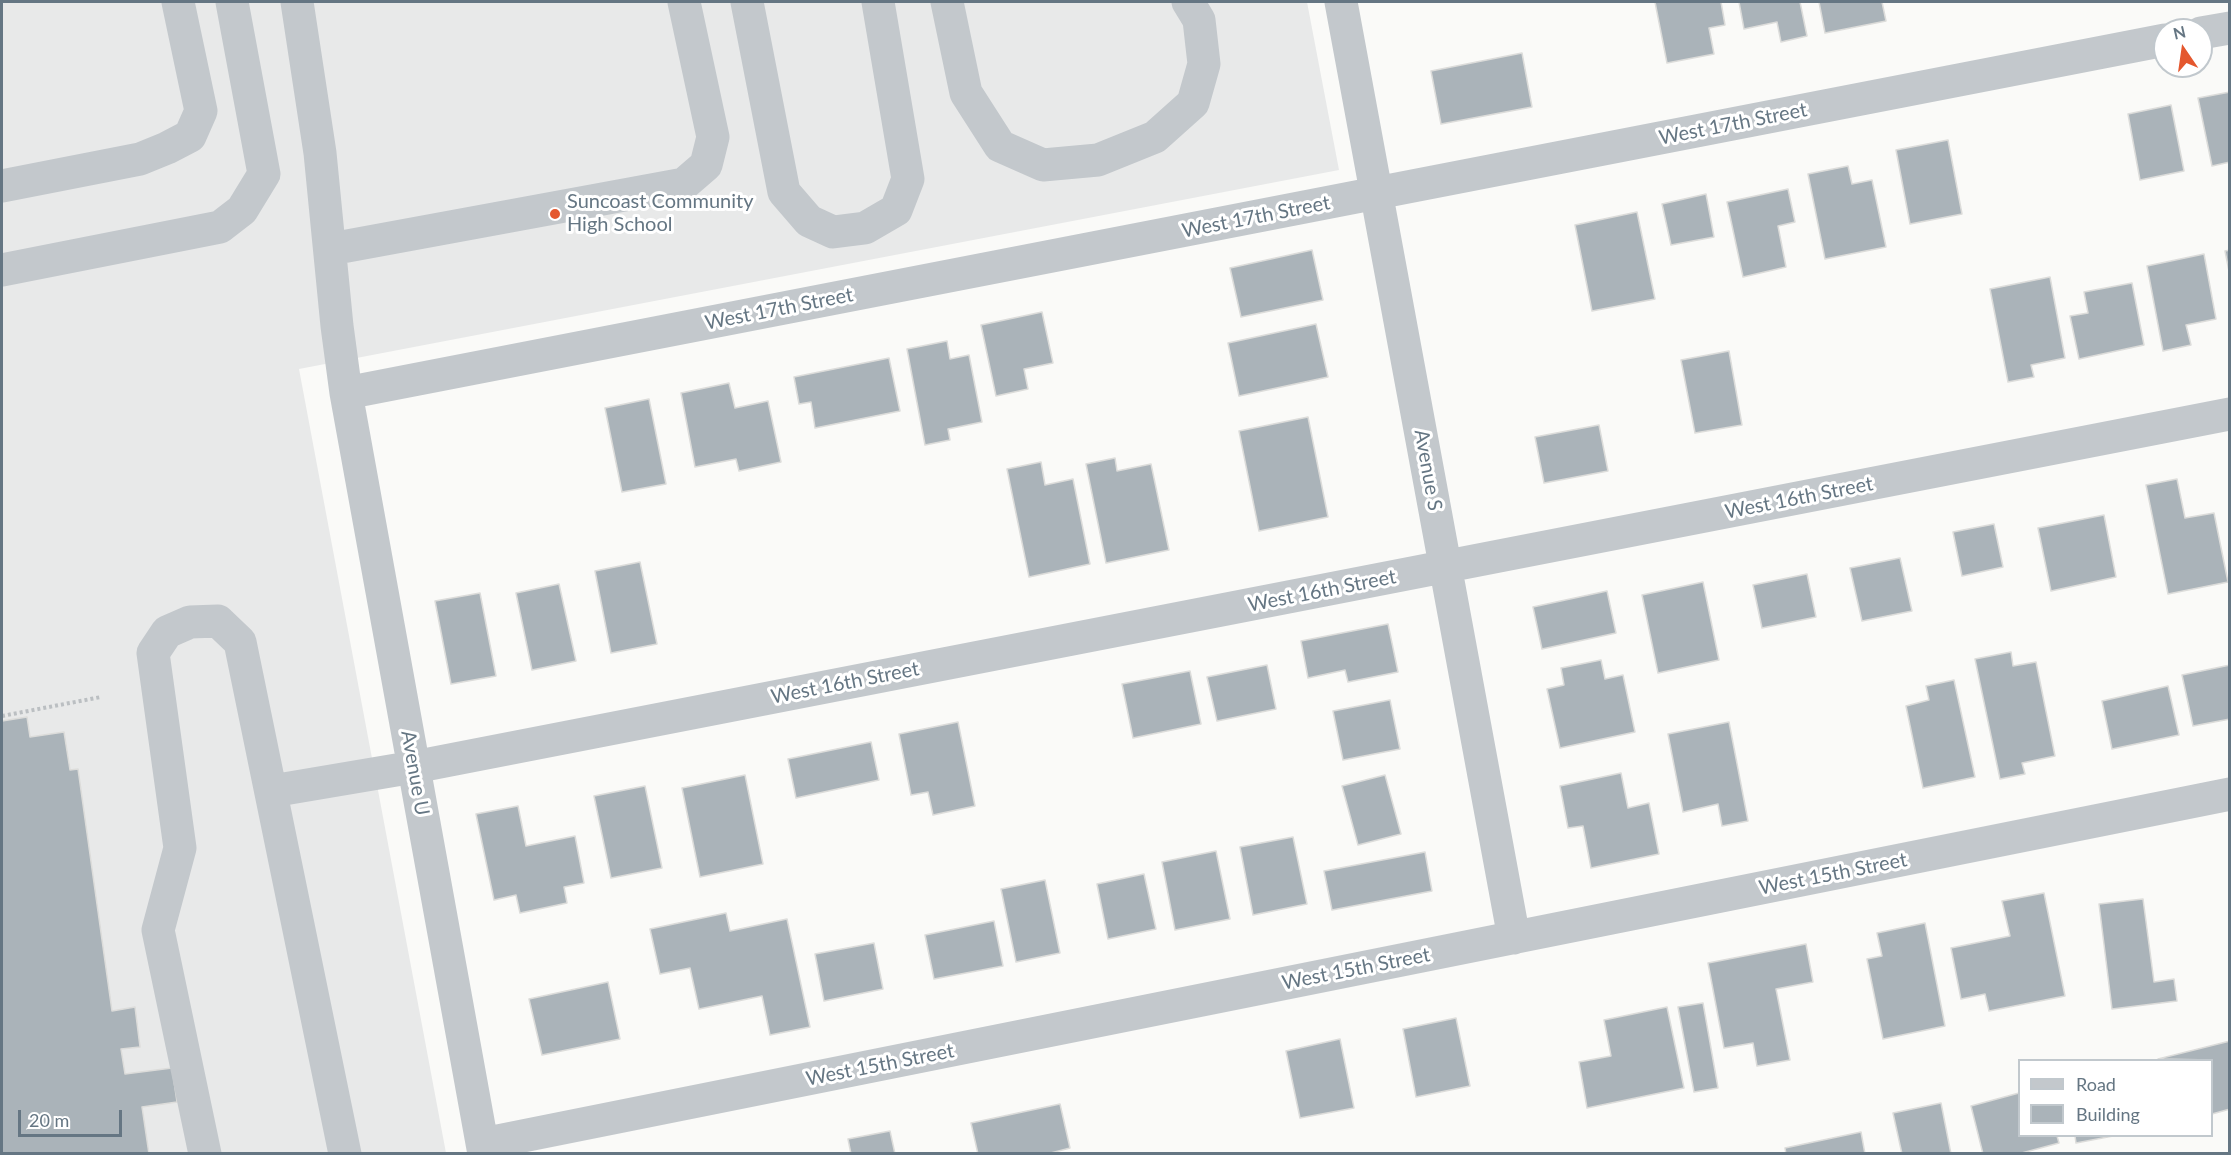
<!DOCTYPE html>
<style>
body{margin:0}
#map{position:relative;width:2231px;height:1155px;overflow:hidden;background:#fafaf8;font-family:Lato,sans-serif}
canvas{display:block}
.frame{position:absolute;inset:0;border:3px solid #657683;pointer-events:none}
.legend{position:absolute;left:2018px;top:1059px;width:195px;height:78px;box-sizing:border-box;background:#fff;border:2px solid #c1c8cd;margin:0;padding:8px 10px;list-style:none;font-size:18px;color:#657683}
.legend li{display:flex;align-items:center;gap:12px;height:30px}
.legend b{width:30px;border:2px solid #c1c8cd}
.north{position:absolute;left:2153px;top:18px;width:60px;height:60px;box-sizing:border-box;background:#fff;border:2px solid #c1c8cd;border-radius:50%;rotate:347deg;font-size:16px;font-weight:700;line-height:24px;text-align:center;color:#657683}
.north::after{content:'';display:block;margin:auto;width:21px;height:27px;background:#e4572e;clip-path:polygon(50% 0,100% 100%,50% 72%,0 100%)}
.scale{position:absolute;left:18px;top:1110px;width:104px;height:27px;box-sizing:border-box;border:3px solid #657683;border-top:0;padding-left:8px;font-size:18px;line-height:21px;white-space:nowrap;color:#657683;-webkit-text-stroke:4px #fff;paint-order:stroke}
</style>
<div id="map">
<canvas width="2231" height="1155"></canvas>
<div class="frame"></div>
<ul class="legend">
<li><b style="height:8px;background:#c3c8cc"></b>Road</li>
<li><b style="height:16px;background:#aab3b9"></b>Building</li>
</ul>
<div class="north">N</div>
<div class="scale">20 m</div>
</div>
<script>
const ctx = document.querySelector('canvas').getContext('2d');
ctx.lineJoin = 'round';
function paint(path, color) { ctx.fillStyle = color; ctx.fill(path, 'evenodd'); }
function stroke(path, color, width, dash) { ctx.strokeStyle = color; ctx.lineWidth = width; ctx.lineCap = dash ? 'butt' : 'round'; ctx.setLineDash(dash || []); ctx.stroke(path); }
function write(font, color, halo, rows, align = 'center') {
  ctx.font = font + ' Lato,sans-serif'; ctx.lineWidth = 6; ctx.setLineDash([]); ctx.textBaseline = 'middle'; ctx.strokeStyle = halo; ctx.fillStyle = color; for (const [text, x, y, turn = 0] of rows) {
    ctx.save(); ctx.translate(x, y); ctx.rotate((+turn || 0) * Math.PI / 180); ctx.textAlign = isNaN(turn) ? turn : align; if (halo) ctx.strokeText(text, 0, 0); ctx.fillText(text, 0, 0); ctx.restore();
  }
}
paint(new Path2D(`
 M2 2H1307L1339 170 299 369 446 1153 2 1154Z`), '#e8e9e9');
const building = new Path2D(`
 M1655 2H1721L1725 25 1709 28 1714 54 1667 63Z
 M1739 2H1800L1807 36 1781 42 1777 22 1744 29Z
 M1819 2H1882L1886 21 1825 33Z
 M1522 53 1532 107 1441 124 1431 71Z
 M2230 92V162L2212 166 2198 98Z
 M2171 105 2184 171 2140 180 2128 114Z
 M1948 140 1962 214 1910 224 1896 150Z
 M1848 166 1852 184 1872 180 1886 247 1825 259 1808 174Z
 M1788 189 1795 222 1778 226 1786 267 1743 277 1727 202Z
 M1706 194 1714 237 1671 245 1662 204Z
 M1637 212 1655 299 1592 311 1575 225Z
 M1312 250 1323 300 1241 317 1230 268Z
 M2230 250V276L2225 251Z
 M2204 254 2216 319 2186 325 2191 345 2163 351 2147 266Z
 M2050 277 2065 358 2031 365 2034 377 2008 382 1990 289Z
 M2132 283 2144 345 2079 359 2070 316 2088 313 2084 292Z
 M1042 312 1053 363 1024 369 1028 389 996 396 981 325Z
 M1316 324 1328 377 1239 396 1228 343Z
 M947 341 950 359 969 355 982 422 948 429 950 440 925 445 907 349Z
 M1729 351 1742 425 1695 433 1681 360Z
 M889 358 900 411 815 428 811 402 799 404 794 377Z
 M729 383 735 408 768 401 781 462 739 471 736 459 695 467 681 393Z
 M649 399 666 484 622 492 605 408Z
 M1308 417 1328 517 1259 531 1239 431Z
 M1599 425 1608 471 1544 483 1535 437Z
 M1115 458 1117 471 1151 464 1169 550 1106 563 1086 464Z
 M1041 462 1045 485 1073 479 1090 564 1029 577 1007 469Z
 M2177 479 2185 518 2214 513 2228 582 2168 594 2146 485Z
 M2104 515 2116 577 2051 591 2038 528Z
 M1994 524 2003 567 1962 576 1953 532Z
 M1900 558 1912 611 1862 621 1850 568Z
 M640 562 657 644 611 653 595 571Z
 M1807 574 1816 617 1762 628 1753 585Z
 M1703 582 1719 660 1658 673 1642 595Z
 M559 584 576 661 532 670 516 593Z
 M1607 591 1616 633 1542 649 1533 607Z
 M480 593 496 676 451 684 435 601Z
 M1388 624 1398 672 1348 682 1345 670 1308 678 1301 641Z
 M2011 652 2013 666 2036 662 2055 756 2022 763 2025 774 2000 779 1975 659Z
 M1601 660 1605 679 1623 675 1635 732 1560 748 1547 689 1564 685 1561 668Z
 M1267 665 1276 709 1217 721 1207 677Z
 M2230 665V719L2193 726 2182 675Z
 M1190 671 1201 724 1133 738 1122 684Z
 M1954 680 1975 777 1923 788 1906 706 1929 700 1926 686Z
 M2168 686 2179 735 2112 749 2102 701Z
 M1390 700 1400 749 1343 760 1333 711Z
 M27 717 30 737 64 732 70 770 78 769 112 1011 135 1007 140 1047 121 1049 125 1074 172 1068 177 1102 142 1107 149 1154H2V721Z
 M958 722 975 806 933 815 928 792 911 795 899 734Z
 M1729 722 1748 821 1722 826 1718 804 1683 812 1668 734Z
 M871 742 879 780 796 798 788 759Z
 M1621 773 1628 808 1649 803 1659 854 1591 868 1583 826 1568 828 1560 786Z
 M745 775 763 864 700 877 682 788Z
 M1385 775 1401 834 1358 845 1342 786Z
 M645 786 662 868 611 878 594 796Z
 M518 806 526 846 575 836 584 883 564 887 567 903 520 913 516 895 494 900 476 814Z
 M1293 837 1307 904 1253 915 1240 847Z
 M1216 851 1230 919 1175 930 1162 862Z
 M1425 852 1432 891 1332 910 1324 871Z
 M1144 874 1156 929 1108 939 1097 884Z
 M1045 880 1060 953 1016 962 1001 889Z
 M2044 893 2065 996 1989 1011 1985 994 1961 999 1951 948 2010 936 2002 901Z
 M2143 899 2154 982 2174 979 2177 1001 2112 1009 2099 904Z
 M726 913 730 931 787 919 810 1027 770 1035 762 996 699 1009 690 968 660 974 650 929Z
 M994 921 1003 966 934 979 925 935Z
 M1925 923 1945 1026 1883 1039 1867 959 1882 956 1877 933Z
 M874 943 883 989 824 1001 815 954Z
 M1806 944 1813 982 1776 989 1790 1060 1757 1066 1753 1043 1724 1048 1708 963Z
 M608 982 620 1039 542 1055 529 999Z
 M1703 1003 1718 1088 1694 1092 1678 1007Z
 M1667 1007 1684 1088 1587 1108 1579 1062 1611 1056 1604 1020Z
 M1456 1018 1470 1086 1416 1097 1403 1029Z
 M1340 1039 1354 1108 1300 1118 1286 1051Z
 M2230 1041V1109L2212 1114V1060L2158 1059Z
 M2019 1093 2020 1136H2057L2059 1143 2018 1154H1983L1971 1106Z
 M1941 1103 1951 1154H1902L1893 1113Z
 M1060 1104 1070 1148 1047 1154H978L971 1123Z
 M890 1131 895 1154H851L848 1139Z
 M1861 1132 1865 1154H1786L1785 1148Z
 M2075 1136H2113L2076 1143Z`);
paint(building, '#aab3b9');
stroke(building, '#dcdcda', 1.5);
stroke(new Path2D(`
 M2 716 101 697`), '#bbbfc2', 4, [3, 3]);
stroke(new Path2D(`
 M297 2 320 153 337 326 346 393 484 1154
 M747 2 784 192 809 221 833 232 865 228 896 210 908 179 878 2
 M947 2 966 93 1000 146 1043 165 1098 160 1155 137 1193 103 1204 64 1199 20 1188 2
 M1341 2 1514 938
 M2201 33 2230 28
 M2 186 140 159 167 148 190 136 201 111 178 2
 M331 249 684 184 706 165 713 137 684 2
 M2 270 220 227 242 210 264 174 232 2
 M346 393 2165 40
 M272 791 414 767 2230 414
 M483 1144 2230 794
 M205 1154 158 930 180 848 153 653 167 632 190 622 218 621 240 642 345 1154`), '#c3c8cc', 33);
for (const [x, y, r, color] of [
 [555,214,6,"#e4572e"]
]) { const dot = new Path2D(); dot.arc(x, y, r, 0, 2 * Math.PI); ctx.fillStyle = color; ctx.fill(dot); stroke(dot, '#fff', 2); }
write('20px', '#657683', '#fff', [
 ["West 17th Street",1733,124,-11],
 ["West 17th Street",1256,217,-11],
 ["West 17th Street",779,309,-11],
 ["Avenue S",1428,470,80],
 ["West 16th Street",1799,498,-11],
 ["West 16th Street",1322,591,-11],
 ["West 16th Street",845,683,-11],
 ["Avenue U",415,773,80],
 ["West 15th Street",1833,874,-11],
 ["West 15th Street",1356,969,-11],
 ["West 15th Street",880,1065,-11]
]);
write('20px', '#657683', '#fff', [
 ["Suncoast Community",567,202],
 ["High School",567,225]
], 'left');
</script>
